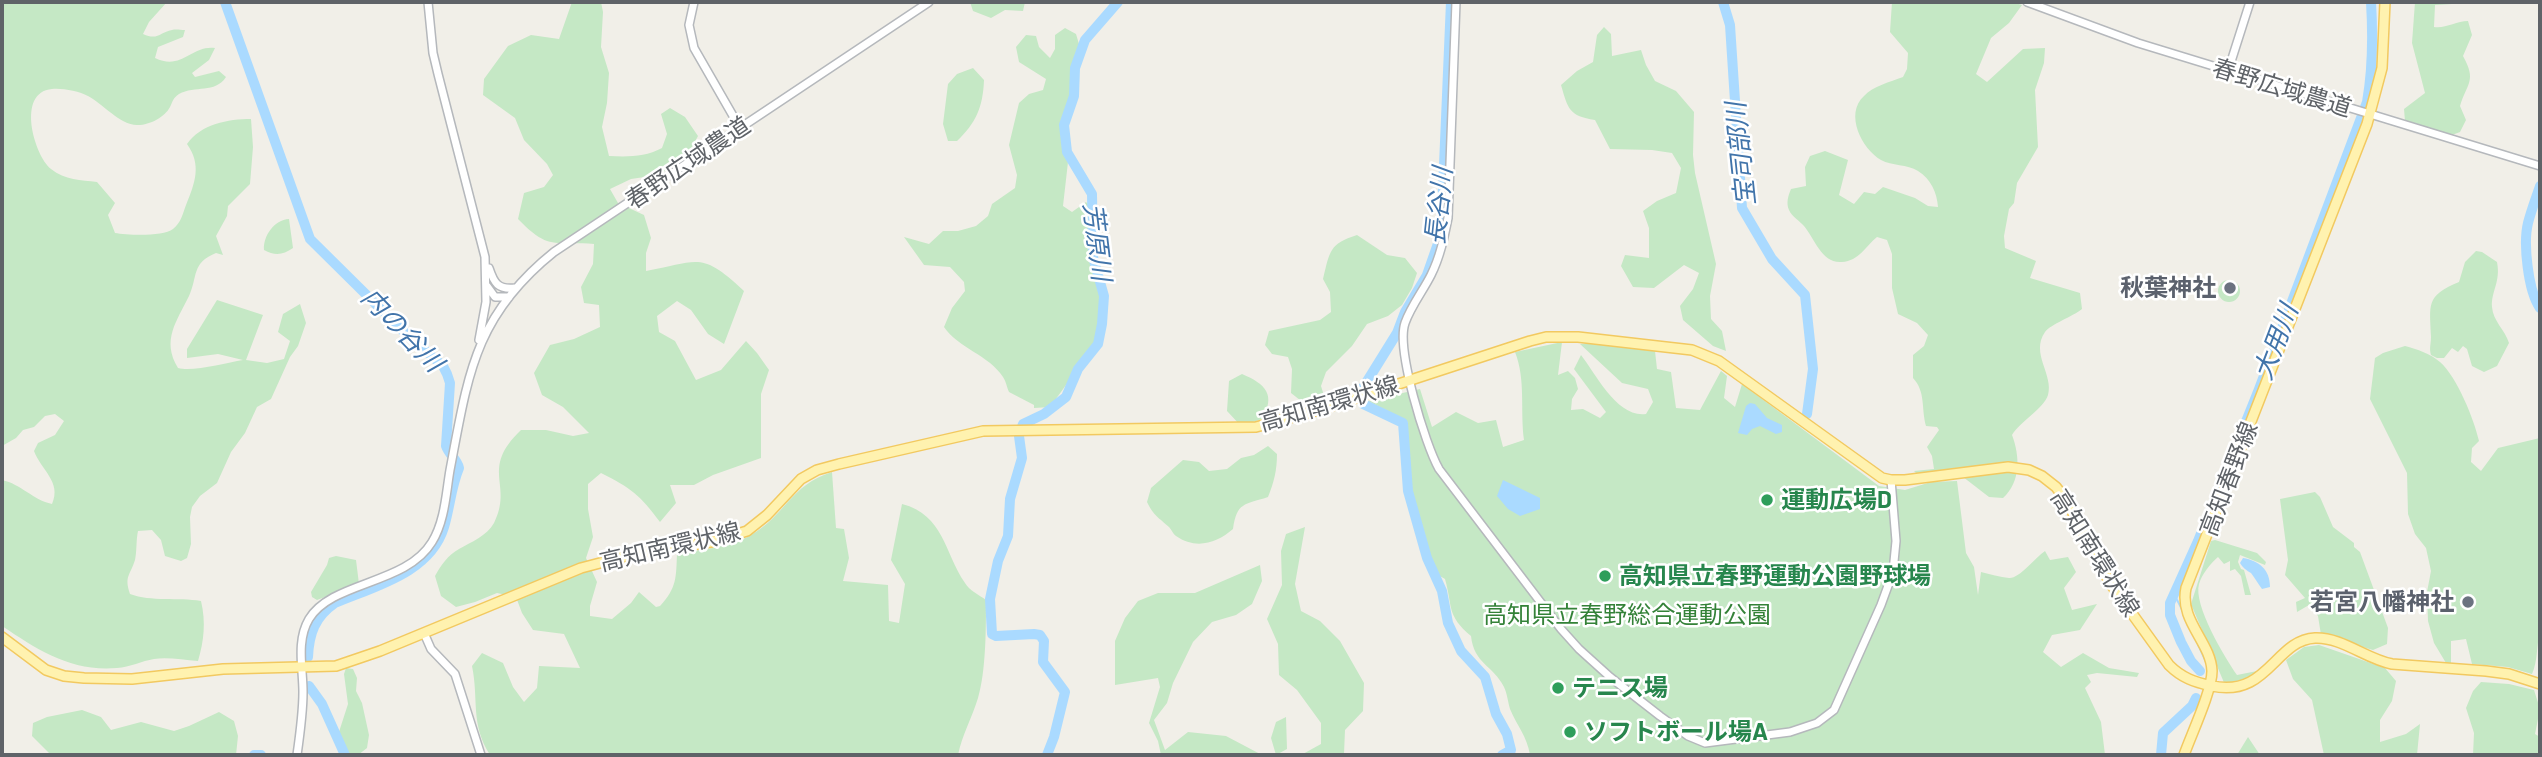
<!DOCTYPE html>
<meta charset="utf-8">
<style>
body{margin:0}
#map{position:relative;width:2542px;height:757px;overflow:hidden;background:#f1efe8;font-family:Barlow,sans-serif}
canvas{display:block}
.frame{position:absolute;inset:0;border:4px solid #5f6368;pointer-events:none}
</style>
<div id="map">
<canvas width="2542" height="757"></canvas>
<div class="frame"></div>
</div>
<script>
const ctx = document.querySelector('canvas').getContext('2d');
ctx.lineJoin = 'round';
function paint(path, color) { ctx.fillStyle = color; ctx.fill(path, 'evenodd'); }
function stroke(path, color, width, dash) { ctx.strokeStyle = color; ctx.lineWidth = width; ctx.lineCap = dash ? 'butt' : 'round'; ctx.setLineDash(dash || []); ctx.stroke(path); }
function write(font, color, halo, rows, align = 'center') {
  ctx.font = font + ' Barlow,"Noto Sans JP",sans-serif'; ctx.lineWidth = 5; ctx.setLineDash([]); ctx.textBaseline = 'middle'; ctx.strokeStyle = halo; ctx.fillStyle = color; for (const [text, x, y, turn = 0] of rows) {
    ctx.save(); ctx.translate(x, y); ctx.rotate((+turn || 0) * Math.PI / 180); ctx.textAlign = isNaN(turn) ? turn : align; if (halo) ctx.strokeText(text, 0, 0); ctx.fillText(text, 0, 0); ctx.restore();
  }
}
paint(new Path2D(`
 M2 2H167L149 22 143 34C158 41 160 32 172 30 176 29 180 30 185 30L183 37 158 47 155 58C182 71 191 45 215 48L209 60 192 73 195 77 219 71 226 77C215 94 195 85 179 94 173 98 173 101 170 107 165 117 150 125 138 125 121 126 102 103 88 96 79 91 62 88 52 89 16 92 34 155 51 169 65 180 81 180 97 182L115 203 108 215 115 233C127 235 163 237 173 229 181 223 183 213 186 205 195 183 202 165 187 144 201 124 228 119 251 119L253 147 250 184 228 206 227 216 216 236 223 255 216 253C191 263 198 277 189 296 177 321 161 340 178 368 193 372 225 363 243 360L218 354 187 358V349L217 300 263 315 246 360 267 363 284 359 290 341 278 332 283 314 300 304 306 323 298 346 290 357 271 399 257 407 245 433 231 452 217 483 200 496 192 507 190 517 191 544 187 558 181 561 165 556 161 540 152 530 138 531C136 540 137 551 135 560 130 576 124 576 130 594 151 602 178 597 201 601 206 622 204 641 198 661 183 660 168 657 154 659 142 661 130 667 117 668 71 672 38 650 2 626V480C21 484 33 500 52 504 62 482 41 470 34 451L38 443 55 435 64 421 55 414 45 416 34 427 23 430 16 438 2 446Z
 M572 2H601L603 12 601 47 609 73 607 103 602 127 609 156C628 157 645 157 662 148L667 134 661 114 670 108 685 117 698 136 687 157 658 175 631 179 610 189 618 203 644 215 651 238 646 253V271C700 261 701 251 744 291L724 344 708 334 691 310 677 301 657 316 659 332 675 341 696 380 721 370 746 341 757 353 769 370 761 394V458L713 475 694 485H670L676 503 660 522C640 495 631 488 601 473L588 484V509L593 537 586 558 597 582 590 606V616L612 619 631 603 639 592 656 607 660 606C677 588 676 577 677 554 700 549 730 548 751 535 785 516 790 485 832 472L836 528 844 529 849 558 843 581 888 585 889 621 899 623 905 584 891 560 902 504C944 515 944 552 965 583 969 590 979 595 986 600 986 629 986 671 978 698 972 718 962 735 958 755H490C470 723 479 700 472 666L482 653 503 663 513 687 524 702 537 688 539 666 580 668 564 634 533 630 522 613 516 597 497 593 475 602 456 607 441 596 435 576C441 565 448 555 459 549 471 542 487 536 494 523 514 484 479 470 521 430H546L573 436 589 433 563 407 542 395 534 373 550 345 574 339 600 327 599 305 584 303 581 287 593 264 594 244C554 241 549 251 518 219L524 193 544 187 553 175 547 164 524 140 515 118 483 95 484 79 508 46 531 35 559 39Z
 M970 2H1025L1023 11 1005 10 991 18 973 11Z
 M1892 2H2012L2022 5 2009 23 1991 38 1976 74 1987 82 2023 49 2045 48 2044 63 2035 90 2038 147 2017 183 2014 203 2009 209 2004 236 2005 248 2036 261 2030 278 2080 293 2082 309C2072 317 2051 324 2045 332 2030 353 2054 375 2048 395 2044 408 2020 422 2012 435 2020 456 2021 482 2003 498L1989 497 1954 470 1919 476 1914 471 1934 469 1932 456 1927 447 1939 430 1937 427 1926 426C1921 408 1926 392 1913 378V355L1924 346 1928 335 1917 323 1898 314 1892 288V254L1887 240 1877 237C1866 246 1859 261 1842 262 1822 264 1815 239 1804 226 1800 221 1792 217 1789 210 1786 203 1788 196 1791 189L1806 186 1805 167 1810 156 1825 151 1848 160 1839 195 1854 204 1864 192 1875 194 1883 187 1915 198 1928 206 1938 207C1937 193 1931 179 1918 171 1907 164 1892 166 1881 160 1862 149 1844 114 1864 96 1873 86 1890 82 1903 77L1907 69 1908 53 1890 32Z
 M2415 2H2454L2452 4 2435 5 2434 27C2445 29 2456 21 2468 21L2472 35 2463 56C2477 81 2467 83 2460 106L2466 120 2460 132 2452 135 2405 121 2404 109 2425 93 2412 43Z
 M1604 27 1611 34 1612 56 1641 50 1646 65 1655 81 1676 91 1694 112 1693 155 1695 173 1716 264 1710 296 1711 319 1722 331 1726 351 1713 346 1683 320 1680 306 1693 289 1699 273 1684 265 1654 288 1633 287 1621 266 1625 255 1649 258V228L1643 211 1657 201 1676 193 1681 168 1672 153 1652 150 1610 149 1595 120C1569 116 1568 109 1561 85L1577 71 1593 62 1597 35Z
 M1065 28 1076 34 1079 44 1074 60 1072 93 1062 130V150L1068 162 1063 206 1072 212 1086 202 1091 208 1096 265 1103 279 1106 310 1101 330 1093 348 1050 407 1034 408V405L1009 392C1007 388 1006 381 1003 377 989 355 958 348 944 327L952 308 965 291 964 282 950 267 924 265 904 237 929 244 943 231H958L976 226 988 216 992 204 1015 188 1017 175 1009 145 1019 103 1029 94 1043 90 1046 79 1019 62 1016 47 1026 35 1036 36 1039 47 1050 58 1055 49V35Z
 M973 68 984 80C983 107 976 123 957 141H948L943 124 948 84 957 74Z
 M289 219 293 248C283 255 275 256 264 250 263 236 274 220 289 219Z
 M1357 235 1387 255 1405 258 1417 273 1412 288 1402 305 1388 316 1367 324 1352 346 1326 372 1321 386 1326 402 1310 408 1291 393 1292 369 1288 357 1272 354 1265 345 1269 331 1320 320 1331 312 1330 292 1323 279C1330 251 1329 244 1357 235Z
 M2476 251 2482 252 2497 262C2501 282 2491 291 2492 307 2493 321 2505 330 2509 343L2497 366 2484 372 2472 366 2467 349 2463 346 2458 352 2452 348 2444 358H2437L2431 355C2429 348 2431 344 2431 337 2430 305 2425 296 2459 282L2465 262Z
 M2218 291a11 11 0 1 1 22 0a11 11 0 1 1-22 0Z
 M1562 342 1558 375 1568 371 1575 378 1578 389 1572 399 1571 410 1583 409 1600 418 1606 412 1574 369 1581 355C1596 374 1617 418 1646 414L1653 402 1648 389 1622 383 1580 344 1602 343 1655 351 1657 369 1671 372 1676 408 1700 410 1721 371 1727 376 1724 398 1735 407 1742 384 1879 486 1905 490 1931 482 1957 481 1966 553 1974 567 1978 595 1981 572C1990 574 2000 577 2009 578 2019 579 2035 558 2045 551L2050 560 2068 557 2076 572 2064 588 2072 610 2097 604 2080 630 2052 635 2043 652 2061 667 2083 653 2109 668 2139 673 2137 677 2097 673 2087 675 2091 682 2085 688 2101 722 2105 755H1530C1527 736 1517 726 1510 709 1508 702 1507 693 1504 687 1493 665 1474 664 1471 636 1446 615 1453 607 1445 579L1433 572 1411 490 1405 420 1368 401 1420 389 1432 427 1456 412 1478 423 1496 420 1503 447 1524 440C1520 410 1526 380 1515 352Z
 M2405 346C2417 349 2431 354 2440 362 2457 377 2474 419 2479 441L2472 448 2471 462 2481 471 2498 448 2540 438V633C2536 647 2538 661 2532 674L2508 667 2472 664 2466 639 2451 641V663H2446L2434 643 2428 621 2427 592 2431 571 2426 548 2415 534 2408 514 2407 473 2370 399 2375 358 2383 353Z
 M1242 374C1266 384 1276 395 1262 419L1241 426 1227 411 1229 381Z
 M1268 446 1277 454C1277 470 1274 482 1268 497 1244 505 1237 502 1233 529 1217 543 1196 550 1176 536 1173 534 1172 530 1169 527 1158 517 1154 516 1147 502L1151 488 1183 460 1199 462 1209 471 1227 469 1241 458 1254 455Z
 M2315 492 2320 497 2333 527 2354 543V547L2360 552 2388 628 2387 644 2373 650 2321 635 2318 616 2309 605 2297 612 2296 602 2305 598 2285 575 2288 560 2280 499Z
 M1305 527 1295 584 1301 611 1320 621 1340 641 1364 683 1363 711 1345 730 1344 754 1347 755H1301L1321 744V723L1297 690 1279 675 1278 644 1267 619 1282 585 1281 551 1286 534Z
 M2215 540 2257 553 2266 562 2265 565 2240 555 2238 562 2241 569 2244 570 2251 595H2245L2241 576 2235 569 2230 571V561L2224 564 2218 557C2210 564 2202 574 2199 584 2193 605 2225 658 2237 675L2257 671 2291 642 2293 645 2255 678 2225 685 2191 604 2211 541Z
 M336 556 356 560 359 584 317 600 312 597 311 592 327 565 329 558Z
 M1260 565 1262 581 1252 604 1236 615 1212 622 1193 642 1173 683 1167 703 1154 720 1165 750 1188 732 1226 736 1262 755H1161L1158 741 1149 723 1160 687 1158 678 1115 685V641L1125 618 1138 601 1158 593H1195Z
 M2319 645 2385 668 2396 681 2392 701 2380 720V742L2406 734 2420 724 2417 755H2324L2312 700 2293 679 2286 660 2304 647Z
 M346 668 353 669 357 678 356 691 362 703 369 735 367 748 358 755H346L338 735 348 704 344 674Z
 M2481 682 2509 684 2534 690 2540 709 2535 734 2540 737V755H2473L2474 733 2466 708 2473 691Z
 M82 710 101 717 111 730 141 722 174 731 189 726 219 712 234 721 238 736 236 755H51L32 736 33 723 47 717Z
 M1286 717 1287 749 1276 755 1271 738 1276 722Z
 M2248 737 2260 755H2237Z`), '#c5e8c5');
paint(new Path2D(`
 M1750 403 1755 404 1767 418 1782 425V432L1776 434 1760 426 1752 429 1747 435 1738 433 1746 406Z
 M1503 480 1540 498V509L1520 516 1508 509 1497 496Z
 M2243 558C2259 561 2270 569 2270 587L2262 589C2258 584 2255 578 2251 573 2246 570 2243 568 2240 563Z`), '#aadaff');
stroke(new Path2D(`
 M2174 595C2180 602 2200 650 2206 662`), '#aadaff', 2);
stroke(new Path2D(`
 M225 2 310 239 404 332 443 366 447 374 450 383 446 446C449 455 457 459 459 468 451 487 450 507 444 527 430 573 375 586 335 603 315 617 309 633 308 657
 M1723 2 1730 25 1742 208 1772 259 1805 295 1813 369 1807 414
 M2540 186C2536 198 2531 211 2528 223 2523 243 2528 291 2540 308
 M1361 391 1397 333 1405 312 1427 275 1441 235 1451 2
 M1363 404 1403 423 1408 491 1427 558 1442 591 1448 623 1461 651 1485 677 1496 714 1507 734 1511 750 1502 755
 M1021 429 1023 424 1044 414 1066 397 1078 369 1098 344 1102 324 1104 296 1093 257 1092 194 1067 152 1064 125 1074 96 1075 68 1085 40 1118 2
 M1019 436 1022 458 1010 499 1008 536 998 561 990 599 992 634 996 636 1034 634 1040 635 1044 641 1043 662 1065 692 1054 737 1047 755
 M2200 671 2191 661 2181 642 2170 615V603L2198 541 2259 389 2367 102C2373 68 2373 35 2371 2
 M309 686 322 704 345 755
 M254 755H261
 M2161 755 2163 733 2192 706 2196 698`), '#aadaff', 10);
const tertiary = new Path2D(`
 M428 2 433 53 438 74 485 257 486 302 479 340
 M694 2 689 25 694 48 740 128
 M1456 2 1448 218C1444 238 1440 257 1431 275 1423 291 1411 306 1405 323 1396 349 1425 444 1439 469L1561 629 1579 649 1610 677 1660 716 1688 736 1705 743 1790 732 1817 723 1834 710 1881 605 1893 572 1896 541 1891 480
 M2027 2 2138 43 2540 166
 M2228 71 2250 2
 M489 268C494 283 498 290 515 288
 M487 286 495 297H509
 M424 633 431 649 455 674 481 755
 M297 755C300 734 303 713 303 692 303 668 296 641 309 619 332 581 406 585 432 542 445 521 446 493 450 470 468 376 474 316 554 252L929 2`);
const primary = new Path2D(`
 M2 637 46 670 64 676 84 678 132 679 223 669 336 666 380 651 581 568 638 553 711 542 747 531 767 515 801 479 817 470 839 464 983 431 1256 427 1319 410 1530 341 1546 337H1578L1692 350 1719 361 1882 478 1891 480H1905L2008 467 2029 470 2042 476 2056 487 2066 500 2110 583 2169 665C2182 678 2194 682 2212 686 2268 698 2275 640 2315 638 2342 637 2366 659 2392 664L2486 671 2509 674 2540 684
 M2184 755C2191 735 2212 691 2212 671 2211 642 2179 621 2186 588L2367 124 2382 68 2385 2`);
stroke(tertiary, '#b5b8bc', 10);
stroke(primary, '#f2c960', 12);
stroke(tertiary, '#fff', 7);
stroke(primary, '#fff2af', 9);
for (const [x, y, r, color] of [
 [2230,288,7,"#6b7280"],
 [1767,500,7,"#2e9e5b"],
 [1605,576,7,"#2e9e5b"],
 [2468,602,7,"#6b7280"],
 [1558,688,7,"#2e9e5b"],
 [1570,732,7,"#2e9e5b"]
]) { const dot = new Path2D(); dot.arc(x, y, r, 0, 2 * Math.PI); ctx.fillStyle = color; ctx.fill(dot); stroke(dot, '#fff', 2.5); }
write('24px', '#5f6368', '#fff', [
 ["春野広域農道",2282,88,17],
 ["春野広域農道",688,163,-34],
 ["高知南環状線",1329,404,-16],
 ["高知春野線",2229,479,-69],
 ["高知南環状線",670,547,-13],
 ["高知南環状線",2095,553,58]
]);
write('bold 24px', '#5b616d', '#fff', [
 ["秋葉神社",2216,288],
 ["若宮八幡神社",2454,602]
], 'right');
write('bold 24px', '#27864d', '#fff', [
 ["運動広場D",1781,500],
 ["高知県立春野運動公園野球場",1619,576],
 ["テニス場",1572,688],
 ["ソフトボール場A",1584,732]
], 'left');
write('24px', '#348238', '#fff', [
 ["高知県立春野総合運動公園",1627,615]
]);
write('italic 26px', '#4174aa', '#fff', [
 ["宝司部川",1741,154,-96],
 ["長谷川",1439,206,-84],
 ["芳原川",1097,242,83],
 ["内の谷川",402,330,46],
 ["大用川",2276,342,-69]
]);
</script>
